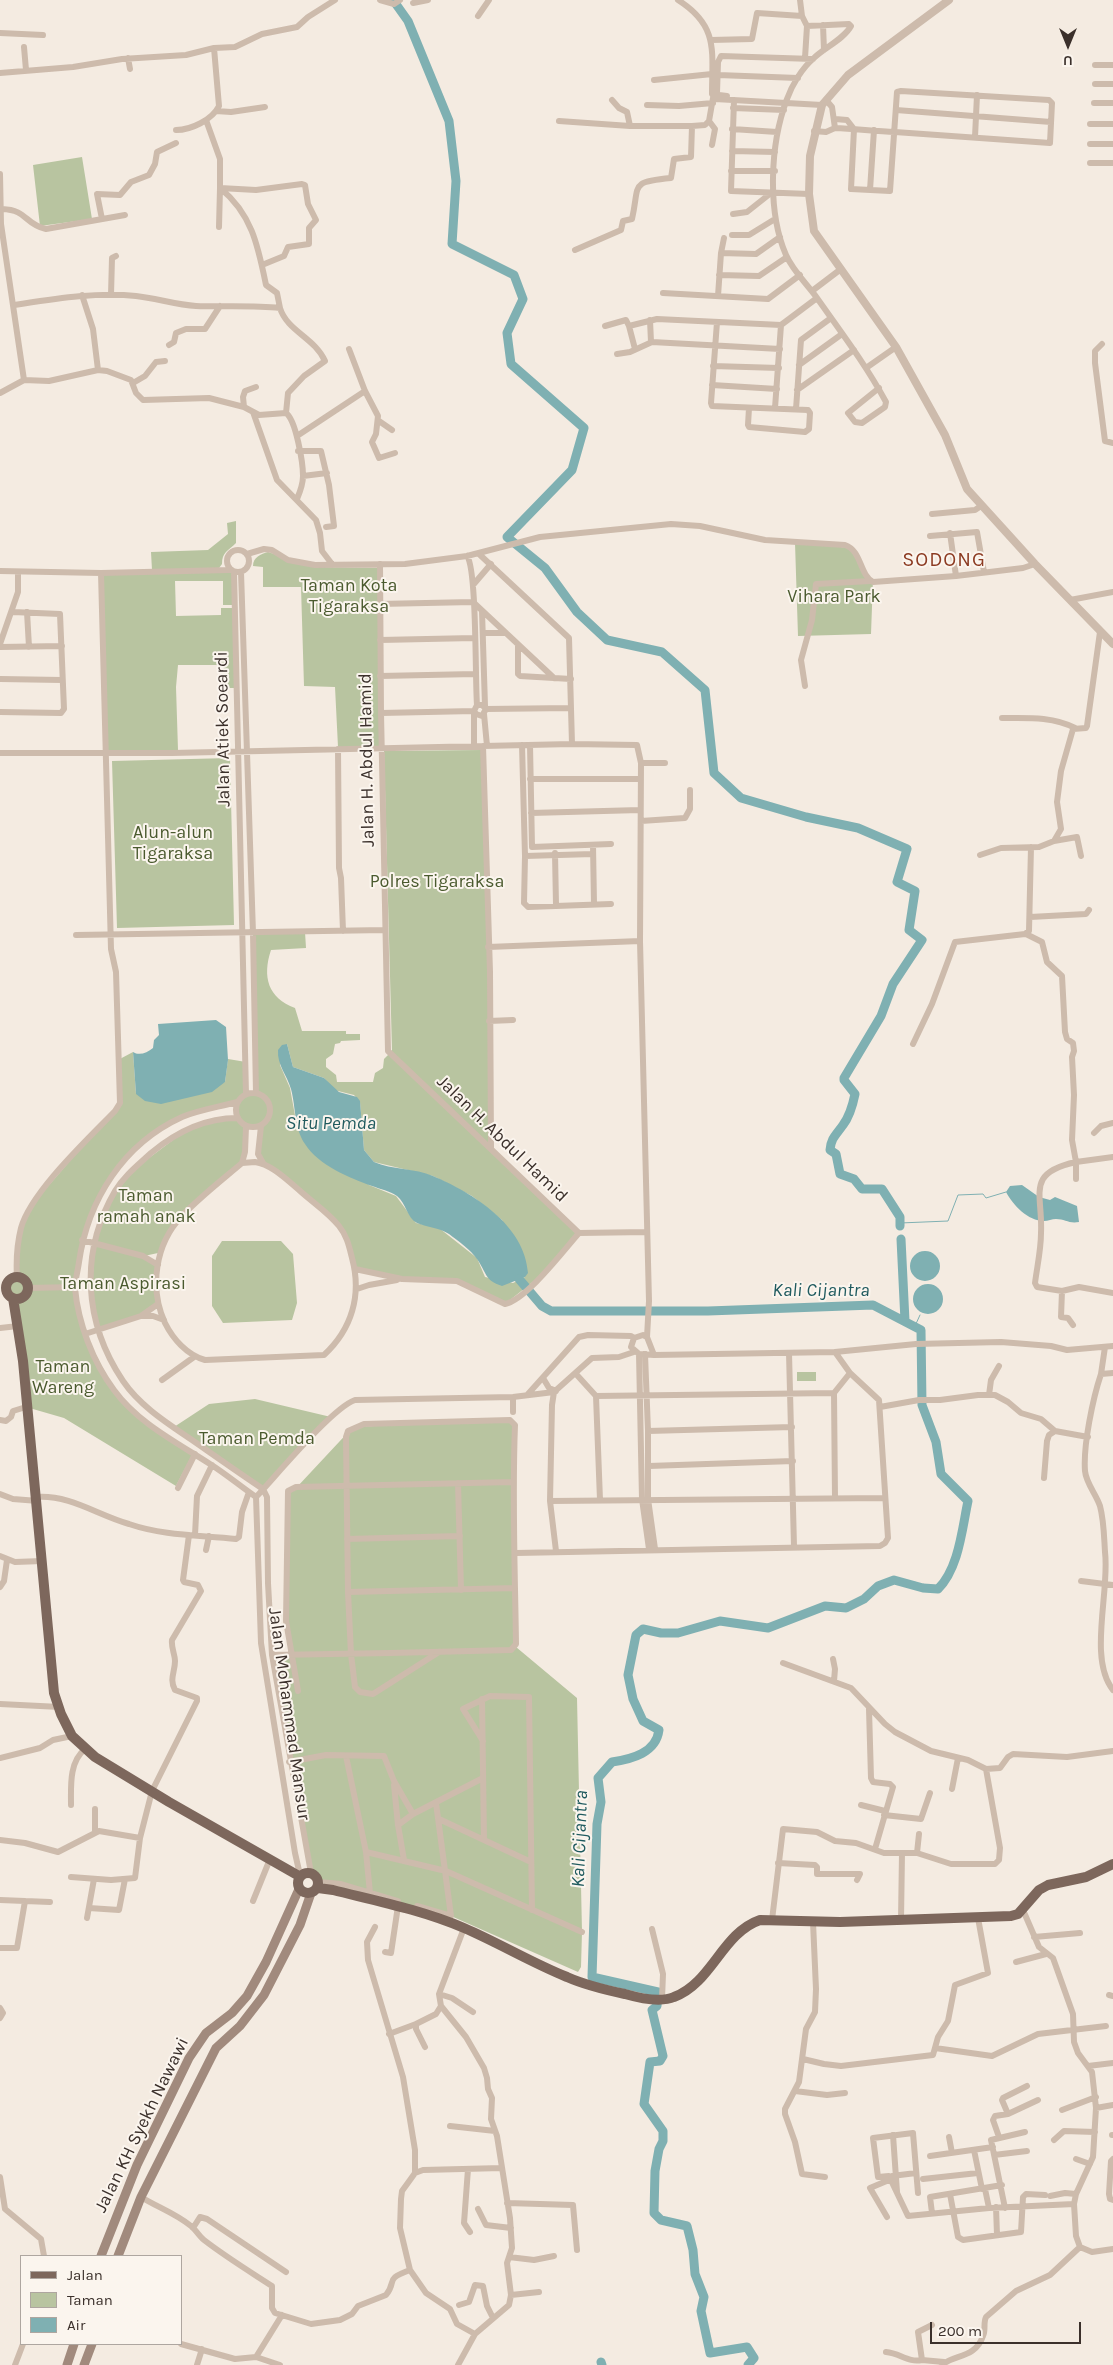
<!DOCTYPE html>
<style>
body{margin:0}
#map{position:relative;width:1113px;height:2365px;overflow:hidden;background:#f4ebe1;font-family:Karla,sans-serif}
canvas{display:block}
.legend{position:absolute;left:20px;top:2255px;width:162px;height:90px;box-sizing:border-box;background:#fbf5ee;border:1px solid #aea6a0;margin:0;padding:6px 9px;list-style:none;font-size:15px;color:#3b302b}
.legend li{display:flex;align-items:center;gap:10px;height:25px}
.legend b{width:25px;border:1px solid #aea6a0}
.north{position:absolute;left:1043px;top:20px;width:50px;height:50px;-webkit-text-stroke:4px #fbf5ee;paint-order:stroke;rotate:180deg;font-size:14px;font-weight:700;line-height:20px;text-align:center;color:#3b302b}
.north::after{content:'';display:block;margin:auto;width:18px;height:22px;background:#3b302b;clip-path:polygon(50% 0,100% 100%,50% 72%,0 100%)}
.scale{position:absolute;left:930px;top:2322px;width:151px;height:22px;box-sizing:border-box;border:2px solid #3b302b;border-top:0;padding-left:6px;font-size:15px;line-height:18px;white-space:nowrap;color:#3b302b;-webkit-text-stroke:4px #fbf5ee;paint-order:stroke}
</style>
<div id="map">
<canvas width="1113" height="2365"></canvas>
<ul class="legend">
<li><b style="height:6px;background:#7d675c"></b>Jalan</li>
<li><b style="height:14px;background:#b8c4a0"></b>Taman</li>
<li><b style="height:14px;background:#7fb0b2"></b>Air</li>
</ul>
<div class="north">U</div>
<div class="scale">200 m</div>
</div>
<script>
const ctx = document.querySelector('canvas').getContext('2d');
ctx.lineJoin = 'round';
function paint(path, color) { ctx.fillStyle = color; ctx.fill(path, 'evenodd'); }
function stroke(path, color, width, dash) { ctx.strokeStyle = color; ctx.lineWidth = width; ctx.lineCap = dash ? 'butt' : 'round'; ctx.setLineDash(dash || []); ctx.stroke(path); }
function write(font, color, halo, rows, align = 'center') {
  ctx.font = font + ' Karla,sans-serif'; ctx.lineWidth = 4; ctx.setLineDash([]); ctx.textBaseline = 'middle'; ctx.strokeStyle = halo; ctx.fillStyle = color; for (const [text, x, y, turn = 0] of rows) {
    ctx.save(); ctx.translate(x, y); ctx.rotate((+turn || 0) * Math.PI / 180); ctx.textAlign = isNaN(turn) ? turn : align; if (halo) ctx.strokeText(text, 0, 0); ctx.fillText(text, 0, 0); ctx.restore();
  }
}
paint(new Path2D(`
 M82 157 92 219 40 226 33 165Z
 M236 521V543C228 551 222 552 222 564L219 568 152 570 151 552 208 550 228 534 227 523Z
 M795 543 852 548 863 573 873 579 871 634 798 636Z
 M268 552 315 567 378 568 381 747H338L335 687 304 686 301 587H263V567L253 566C253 557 261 554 268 552Z
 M229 570 233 573 234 605H223V581H175L176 616 221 615V608H234L235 688H225L223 665H178L176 687 178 750 107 751 101 574Z
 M481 750 487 883 491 1149 579 1233 539 1277 505 1304 457 1281H422L355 1269 347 1239 327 1211 263 1163 258 1154 260 1126 246 1127 242 1163 181 1217 158 1253 144 1256 158 1265V1304L150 1311 97 1330 91 1304 95 1243 115 1191 133 1170 189 1128 237 1118V1103L182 1118 153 1135 132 1153 94 1204 75 1287 85 1334 115 1391 149 1425 193 1453 176 1486 64 1418 26 1407 10 1296 7 1291 9 1281 17 1277 21 1226 37 1199 120 1103 118 1060 133 1052 136 1094 225 1082 228 1059 246 1062 247 1094 256 1093 253 933 305 932 306 948 271 950C262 977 268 998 295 1008L302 1031H346V1034H360V1040L341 1041 340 1043 335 1044 333 1054 326 1059V1067L336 1075 337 1082H373L375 1073 383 1068 384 1059 392 1051 384 751ZM287 1044 293 1067 324 1078 334 1090 354 1095 360 1102 364 1150 374 1162 433 1176 472 1196 502 1220 525 1277 513 1283 485 1277 477 1258 439 1228 416 1223 396 1196 369 1185 296 1121 290 1088 280 1065Z
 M230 758 234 925 117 928 112 761Z
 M222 1241H281L293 1254 297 1303 292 1320 223 1323 212 1306V1256Z
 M797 1372H816V1381H797Z
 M255 1399 331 1417 263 1489 174 1427 209 1404Z
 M507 1420 515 1425 516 1647 577 1698 582 1932 581 1967 578 1972 451 1916 318 1882 314 1875 311 1873 272 1655H291L288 1637V1493L297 1487 353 1427Z`), '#b8c4a0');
paint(new Path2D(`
 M216 1020 226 1027 228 1060 225 1082 212 1092 161 1104 145 1101 136 1094 133 1052C139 1056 147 1053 153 1048L154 1040 159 1035 158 1024Z
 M287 1044 293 1067 324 1078 339 1092 357 1097 360 1101 364 1150 374 1162C392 1170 415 1168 433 1176 473 1193 525 1225 528 1273L525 1277 502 1286C484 1280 487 1273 477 1259 471 1250 458 1241 449 1234 438 1227 428 1228 417 1223 407 1218 406 1203 397 1196 390 1191 380 1189 372 1186 350 1178 318 1165 305 1144 294 1128 296 1108 291 1089 287 1075 277 1065 278 1050L282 1045Z
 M1022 1185 1039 1197 1050 1200 1055 1197 1077 1206 1079 1222C1069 1224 1065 1219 1056 1219 1052 1219 1048 1221 1044 1221 1028 1221 1013 1205 1006 1192L1010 1186Z
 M910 1266a15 15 0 1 1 30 0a15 15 0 1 1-30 0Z
 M913 1299a15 15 0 1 1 30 0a15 15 0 1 1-30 0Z`), '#7fb0b2');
stroke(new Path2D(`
 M900 1223 948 1221 958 1195 983 1194 986 1198 1006 1192
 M915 1326 920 1315`), '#7fb0b2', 1);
stroke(new Path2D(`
 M393 0 408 21 449 121 456 181 452 244 514 275 523 299 507 333 511 364 584 428 572 470 507 537 545 568 577 612 607 640 662 652 705 690 714 773 741 798 806 817 858 828 907 849 897 882 915 891 909 930 922 940 893 984 881 1016 844 1078V1080L855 1094C853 1104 849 1117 843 1125 836 1135 831 1138 830 1150L836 1154 840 1174 854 1179 862 1189H882L900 1217V1226
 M901 1239 905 1321
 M519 1279 542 1306 551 1311H708L873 1305 921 1330 922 1405 936 1442 941 1474 968 1501C962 1529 959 1568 938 1589L923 1588 894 1580 878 1586 864 1599 846 1608 825 1606 768 1628 720 1621 678 1633H661L643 1629 636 1635 628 1675 633 1699 643 1721 659 1730C656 1753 632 1759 612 1762L598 1778 601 1802 597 1824 592 1977 658 1992 657 2006 652 2010 663 2056 660 2061 650 2062 644 2104 663 2131V2141L659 2149 655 2171 654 2213 661 2220 687 2226 693 2250 695 2274 704 2297 701 2311 710 2353 747 2347 754 2358 748 2365
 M601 2362 602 2365`), '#7fb0b2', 9);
stroke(new Path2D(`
 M380 0 394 4 400 0
 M678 0C719 26 712 51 712 94L715 99 822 105
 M800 0 802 16
 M413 3 428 0
 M478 16 489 0
 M823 25 824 50
 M807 26 849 24 851 26C844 39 824 48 814 58 802 68 792 85 787 99 770 144 767 211 786 255 793 271 807 284 817 298 841 332 866 365 886 402L885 407 862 423 855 422 848 413 879 388
 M0 33 43 35
 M711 40 752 39 757 13 802 16 807 26 805 58
 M24 47 26 70
 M128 58 130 69
 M1095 65H1113
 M0 73 73 67 122 59 186 55 214 48 235 47 262 34 297 27 308 17 335 0
 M718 75 798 78
 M654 80 712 74
 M1095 84H1113
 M727 96 719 95 717 93 718 62 721 56 813 59
 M612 100 619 108 627 112 630 126
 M734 100 731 191 809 194
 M1094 103H1113
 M647 105 679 106 713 103
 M733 108 784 110
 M896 110 1051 122
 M216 111 231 112 265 107
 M206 120 220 159V188L256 190 302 184 305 185 308 204 316 220 309 228V244L288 247 284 256 262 265
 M559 121 630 126H692
 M709 121 715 129 712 145
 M1090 124H1113
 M835 128C855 129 875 131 895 132L1050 143 1052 103 1049 100 901 91 897 92 890 191 851 189 854 129 847 120 835 119
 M732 129 777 132
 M176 130C191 130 212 120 219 106L214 48
 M814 131 826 132 835 128 832 107 826 100
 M975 137 977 95
 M1090 144H1113
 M732 151 775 152
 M1090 163H1113
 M731 171H775
 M0 174 1 224 24 380 49 381 98 370 107 371 131 380 136 393 143 400 209 398 244 407 259 415 286 413
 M870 190 874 130
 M2 209C28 210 24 224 46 229L125 215
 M733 214 747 212 771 193
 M102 219 97 194 120 195 131 182 149 175 155 164 157 152 176 143
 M219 227 220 188C252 214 258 246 266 285L277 293 280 308
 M732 235H749L775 219
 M575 250 621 230 623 221 632 219C640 184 629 182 671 178L674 159 691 157 692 126 705 125 709 121 713 98
 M721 253 724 238
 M719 275 759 276 787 257
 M812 291 841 269
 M663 293 768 299 800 275
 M82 295 93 329 98 370
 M111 295 112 258 116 256
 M718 296 721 253 756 254 780 237
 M14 305C54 299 95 292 136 296 156 298 176 305 196 306 224 307 252 305 280 308 287 331 315 338 325 361L304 376 288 393 286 413
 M650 320 651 342
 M717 322 711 403 712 406 808 410 810 413 809 429 805 432 749 427 748 425 749 408
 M605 326 626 320 629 326 657 319 781 325 817 298
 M629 326 635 349
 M1102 344 1095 351V363L1105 441 1113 443
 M169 345 174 342 176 333 186 329H205L220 306
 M349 349 365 391 378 416 376 434 372 442 379 458 395 453
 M617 354 630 352 652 342 780 349
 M799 365 842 334
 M713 366 779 368
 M866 368 896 347
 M133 383 145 376 156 362 165 361
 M712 385 777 389
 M797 390 854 350
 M0 393 24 380
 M244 407 243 397 245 391 256 387
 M775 408 781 325
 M796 409 801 340 831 318
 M253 412 277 480 316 520 320 533 322 551 332 564
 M286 413C296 420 303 463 303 476 303 484 300 492 297 499
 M379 421 392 430
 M297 436 365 391
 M298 451H321L329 485 334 526 326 527
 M303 476 327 473
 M932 514 975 510 981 506
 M950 533 956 576
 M930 536 977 532 984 572
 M227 561a11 11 0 1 1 22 0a11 11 0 1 1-22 0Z
 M247 554 264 549 272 550 288 560 315 565 405 564 467 556 540 537 671 524 700 526 765 540 845 545C862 551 859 574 873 582L956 576 1023 568 1035 564
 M479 554 569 638 572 744
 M467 556C477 569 475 680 477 705L474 711 476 714 482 716 486 709 482 705H477
 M380 564 381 713 388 1051 579 1233
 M0 571 101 573 229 570
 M234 572 246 1094
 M241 572 253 933 256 1093
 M473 585 491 564
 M1070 600 1113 592
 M379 604 473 602 554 678
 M482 611 485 706
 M27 612 29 647
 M483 633H506
 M380 640 474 638
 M0 644 18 592V572
 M518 645V674L520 676 571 679
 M0 647 62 646
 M380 676 475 674
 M0 679 62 680
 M805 686 801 660 812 620 816 584 870 581
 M486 709 571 708
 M0 712 61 713 64 709 60 614 13 612
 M381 713 474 711
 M484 714 487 746
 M1002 718C1025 718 1053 716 1075 728
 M522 745 525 856
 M530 745 532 847 611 844
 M474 746V712
 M483 746 490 972 491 1148
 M338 749 339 868 341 878 343 931
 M0 753H172L572 744 637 745 641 763 640 941 649 1301 647 1337
 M641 763H665
 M530 779H641
 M531 813 640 810
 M641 821 685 818 690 809V790
 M1054 841 1077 837 1081 856
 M593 845 594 904
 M555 853 556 905
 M593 854 525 856 524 903 528 907 611 904
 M980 855 1001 848 1039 847 1054 841 1061 829 1057 802 1061 771 1073 729 1086 728 1087 726 1100 632
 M1030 917 1086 914 1089 910
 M1026 934 1042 942 1047 962 1062 976 1065 1032 1067 1039 1073 1043 1074 1051 1072 1057 1074 1095 1072 1140 1076 1162C1025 1173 1043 1194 1041 1233 1041 1250 1037 1267 1035 1283L1037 1287 1062 1291 1079 1287 1113 1293
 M76 935 385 930
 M488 947 640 941
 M489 1021 513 1020
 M913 1044 932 1004 955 942 1025 934 1029 931 1031 847
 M236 1110a17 17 0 1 1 34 0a17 17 0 1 1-34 0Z
 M237 1102C219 1107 199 1110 182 1117 123 1144 88 1200 79 1262 78 1270 75 1280 75 1288 78 1323 93 1362 114 1390 138 1423 176 1442 210 1464 226 1474 240 1486 256 1497
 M237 1118C205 1118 175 1133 151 1153 138 1165 124 1176 115 1191 79 1253 84 1323 123 1381 140 1406 167 1423 192 1440 215 1456 239 1473 263 1489L267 1497 268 1583 272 1655 311 1873
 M261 1126 258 1154 263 1163
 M1094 1133 1101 1126 1113 1123
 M255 1162C271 1164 287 1180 299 1190 312 1202 328 1212 339 1226 347 1236 349 1246 352 1258 362 1295 352 1329 324 1355L205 1360C187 1355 173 1339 165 1323 149 1288 155 1244 182 1216 200 1197 222 1180 242 1163Z
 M242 1163 245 1152 246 1127
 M1076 1179V1162L1113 1157
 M82 1240 143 1256 158 1265
 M355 1269 402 1279 457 1281 505 1304C527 1299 563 1251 579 1233L647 1232
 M17 1278C16 1261 17 1244 21 1228 31 1192 88 1139 115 1111L120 1103 116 972 111 949 101 573
 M28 1288 75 1287
 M357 1289 369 1285 397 1280
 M1062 1291 1061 1317 1068 1318 1073 1325
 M142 1316H153L164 1320
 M0 1328 18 1326
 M85 1334 141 1316 158 1304
 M835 1352 916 1344 1001 1342 1051 1346 1067 1350 1113 1346
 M789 1353 794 1546
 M639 1354 642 1499 649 1549
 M645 1354 648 1431V1499L655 1549
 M1113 1373 1101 1374C1093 1398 1083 1445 1085 1471 1086 1483 1096 1494 1100 1506 1104 1521 1104 1537 1105 1552 1110 1591 1088 1659 1113 1690
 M576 1374 596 1396
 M1101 1374 1105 1347
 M543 1378 549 1388 556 1391
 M162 1380 194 1357
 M554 1392 552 1405 550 1501 556 1551
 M528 1394 579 1337 588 1335 631 1336 634 1338
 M989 1395 991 1380 999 1366
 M513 1397V1412
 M880 1407 919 1400H940L978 1395H995L1008 1402 1021 1413 1041 1419 1055 1431 1088 1437
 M0 1420 6 1421 11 1417 13 1411 26 1407
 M648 1431 792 1427
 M649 1466 793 1461
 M1044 1478 1047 1441 1049 1435 1055 1431
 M458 1483 461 1590
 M178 1488 195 1454
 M0 1494 13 1499 38 1501
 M37 1497C71 1495 97 1515 129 1524 164 1536 200 1535 236 1539L239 1537 242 1512 249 1492
 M256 1497C276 1476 332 1408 355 1400L513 1397 554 1392 592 1358 619 1357 634 1352
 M256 1497 261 1643 295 1853 300 1875
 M835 1498 834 1393 850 1373
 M600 1500 596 1396 834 1393
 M550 1501 885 1498
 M195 1535 197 1496 212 1465
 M347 1539 460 1536
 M206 1550 209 1536
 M516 1553 880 1546 885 1543 888 1538 879 1400 850 1373 835 1352 654 1355 639 1354 631 1347 634 1338 643 1335 647 1337 654 1355
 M0 1556 15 1562 42 1561
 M1081 1581 1113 1585
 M0 1587 4 1581 7 1560
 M348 1592 515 1588
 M272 1655C352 1654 431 1652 511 1650L516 1644C515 1571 512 1498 515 1425L510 1420 364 1424 348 1431 346 1437 348 1592 351 1654 355 1687 360 1692 373 1694 439 1652
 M833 1659 835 1669 834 1681
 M298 1691 286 1621 288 1491 296 1487 513 1482
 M482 1699 484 1840
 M0 1704 60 1707
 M869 1709 871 1778 873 1782 890 1784 893 1787 875 1849
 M483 1741 463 1709 490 1696 529 1697 532 1910
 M346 1756 366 1852 370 1893
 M0 1758 40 1748 53 1740 72 1736
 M289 1762 326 1755 384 1756 394 1781 413 1814
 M986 1769 1000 1768 1008 1757 1013 1754 1067 1757 1113 1751
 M394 1785 398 1825 404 1860
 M952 1789 958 1758
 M71 1805C71 1786 69 1762 85 1749
 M861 1805 885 1811
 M884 1815 921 1819 930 1793
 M439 1819 531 1862
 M398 1825 413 1814 483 1778
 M95 1832V1809
 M0 1840 25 1843 58 1852 99 1831 140 1838
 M366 1852 446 1871 582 1932
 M917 1853 919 1834
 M778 1863 815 1865 817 1867V1874H860L857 1880
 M71 1877 111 1880 135 1878 140 1838 152 1791 197 1701V1698L175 1690C169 1679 175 1672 175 1661 175 1654 171 1648 172 1640L201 1591 198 1585 184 1582 183 1580 189 1535
 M318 1882 341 1884 398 1901
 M0 1900 50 1902
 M253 1901 270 1859
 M417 1906 451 1916 436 1803
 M89 1908 119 1910 125 1879
 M1023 1910 1039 1947 1053 1958 1073 2014 1074 2042 1078 2053 1092 2072 1096 2108 1093 2157 1076 2194 1074 2204 1076 2236 1080 2247 1092 2252 1113 2249
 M87 1918 94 1879
 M772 1920 783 1829 817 1832 835 1841 856 1843 884 1853H917L951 1864H995L999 1860 1000 1848 986 1769 968 1760 931 1751 895 1732 885 1724 851 1688 783 1663
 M901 1920 902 1853
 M813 1922 816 1989 815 2012 806 2029 799 2082 785 2109V2114L795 2142 802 2174 825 2177
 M375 1927 367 1942 368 1960 403 2077 415 2150V2173
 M652 1929 663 1974 662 1999
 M1034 1937 1080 1933
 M0 1948H17L25 1901
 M385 1952 391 1953 398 1906
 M1016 1962 1046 1954
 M439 1994 452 1998 473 2012
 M1109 1995 1113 1996
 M0 2008 3 2013 0 2018
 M389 2034 416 2024
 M425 2047 416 2029V2024L436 2014 441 2006
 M935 2048 992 2056 1038 2034 1106 2026
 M803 2059 824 2064 841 2066 933 2055 938 2037 948 2021 955 1985 988 1973 978 1918
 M1088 2066 1113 2063
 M795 2091 827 2095 845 2093
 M1096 2108 1113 2105
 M1062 2110 1096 2097
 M1008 2114 1038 2100
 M450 2126 495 2131
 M893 2135 897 2192
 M1112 2135H1113
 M949 2137 952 2153
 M999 2137 993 2120 995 2116 1008 2114 1002 2100 1003 2098 1027 2086
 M1054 2140 1064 2131 1095 2132
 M974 2150 982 2189
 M994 2155 1027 2151
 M930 2156 993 2147
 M1076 2159 1090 2164
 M1113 2159 1111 2161 1109 2194 1110 2199 1113 2200
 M468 2169 464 2223 470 2232
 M892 2176 916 2173
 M0 2177 5 2209 41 2239 44 2256
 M923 2179 978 2173
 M985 2189 989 2208
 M918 2193 913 2133 873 2138 878 2177 889 2176 908 2216 989 2208 1074 2204
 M950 2194 958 2237 963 2240 1021 2232 1023 2197 1026 2194 1045 2195
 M1050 2196 1065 2193 1076 2194
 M141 2197C157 2207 175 2213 191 2226 196 2230 199 2236 204 2240 226 2257 249 2271 272 2286V2308L275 2313 311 2324 340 2320 352 2314 358 2306 386 2295C398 2280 383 2280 410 2270
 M507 2203 573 2205 577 2250
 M996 2207 997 2235
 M1005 2208 991 2140 1025 2132
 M478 2209 486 2225 511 2228
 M932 2213 930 2197 1002 2185
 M887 2217 870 2188 889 2180
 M193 2228 200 2217 207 2219 286 2272
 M509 2257 534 2260 554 2256
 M511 2295 539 2292
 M459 2305 469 2302 475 2285 483 2286 487 2306 493 2318
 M932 2325 918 2332 922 2360 944 2362
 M475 2334 457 2324 450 2309 426 2293 410 2270 400 2228 401 2199 402 2191 410 2180 415 2173 423 2170 502 2168
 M181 2344 235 2359 256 2357 280 2365
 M886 2352C900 2353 908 2363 922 2360
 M256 2357 282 2315
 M15 2365 23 2344
 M197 2365 202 2349
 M458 2365 475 2334 509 2305 511 2295 507 2263 512 2248 510 2218 497 2136 491 2119 492 2098 488 2089 487 2078 484 2068 466 2037 441 2006 439 1994 464 1928
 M942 2365C954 2354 975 2359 983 2336 986 2330 983 2323 986 2317L1016 2291 1050 2275 1080 2247`), '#cdbbac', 6);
stroke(new Path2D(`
 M949 0 848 75 822 105 810 156 809 194 814 231 896 347 945 435 967 489 1035 564 1113 644`), '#cdbbac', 8);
stroke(new Path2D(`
 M101 2256 137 2165 189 2058 206 2033 232 2013 247 1996 266 1962 299 1889
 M118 2256 141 2197 216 2048 240 2026 264 1995 300 1925 311 1893
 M67 2365 74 2344
 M84 2365 92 2344`), '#a18a7d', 9);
stroke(new Path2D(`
 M6 1288a11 11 0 1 1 22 0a11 11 0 1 1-22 0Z
 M13 1298 23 1361 54 1693 61 1714 72 1736 95 1757 169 1802 299 1876
 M298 1883a10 10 0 1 1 20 0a10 10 0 1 1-20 0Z
 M318 1888 333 1890C377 1901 422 1910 464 1928 499 1943 532 1963 567 1977 585 1985 606 1990 625 1994 639 1998 660 2003 674 1997 712 1983 722 1933 760 1920L840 1922 1011 1916 1018 1914 1039 1890 1048 1885 1086 1877 1113 1864`), '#7d675c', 10);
write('18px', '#4a5a2e', '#fbf5ee', [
 ["Taman Kota",349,586],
 ["Tigaraksa",349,607],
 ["Vihara Park",834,597],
 ["Alun-alun",173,833],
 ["Tigaraksa",173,854],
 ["Polres Tigaraksa",437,882],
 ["Taman",146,1196],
 ["ramah anak",146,1217],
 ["Taman Aspirasi",123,1284],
 ["Taman",63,1367],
 ["Wareng",63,1388],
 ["Taman Pemda",257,1439]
]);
write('18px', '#3b302b', '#fbf5ee', [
 ["Jalan Atiek Soeardi",223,729,-91],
 ["Jalan H. Abdul Hamid",367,760,-91],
 ["Jalan H. Abdul Hamid",502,1139,44],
 ["Jalan Mohammad Mansur",289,1714,82],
 ["Jalan KH Syekh Nawawi",142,2125,-64]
]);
write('italic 19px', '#1f5a5e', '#fbf5ee', [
 ["Situ Pemda",331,1124],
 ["Kali Cijantra",821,1291],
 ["Kali Cijantra",580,1839,-88]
]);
ctx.letterSpacing = '1px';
write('20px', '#8c3b22', '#fbf5ee', [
 ["SODONG",944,560]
]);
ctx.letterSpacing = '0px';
</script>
